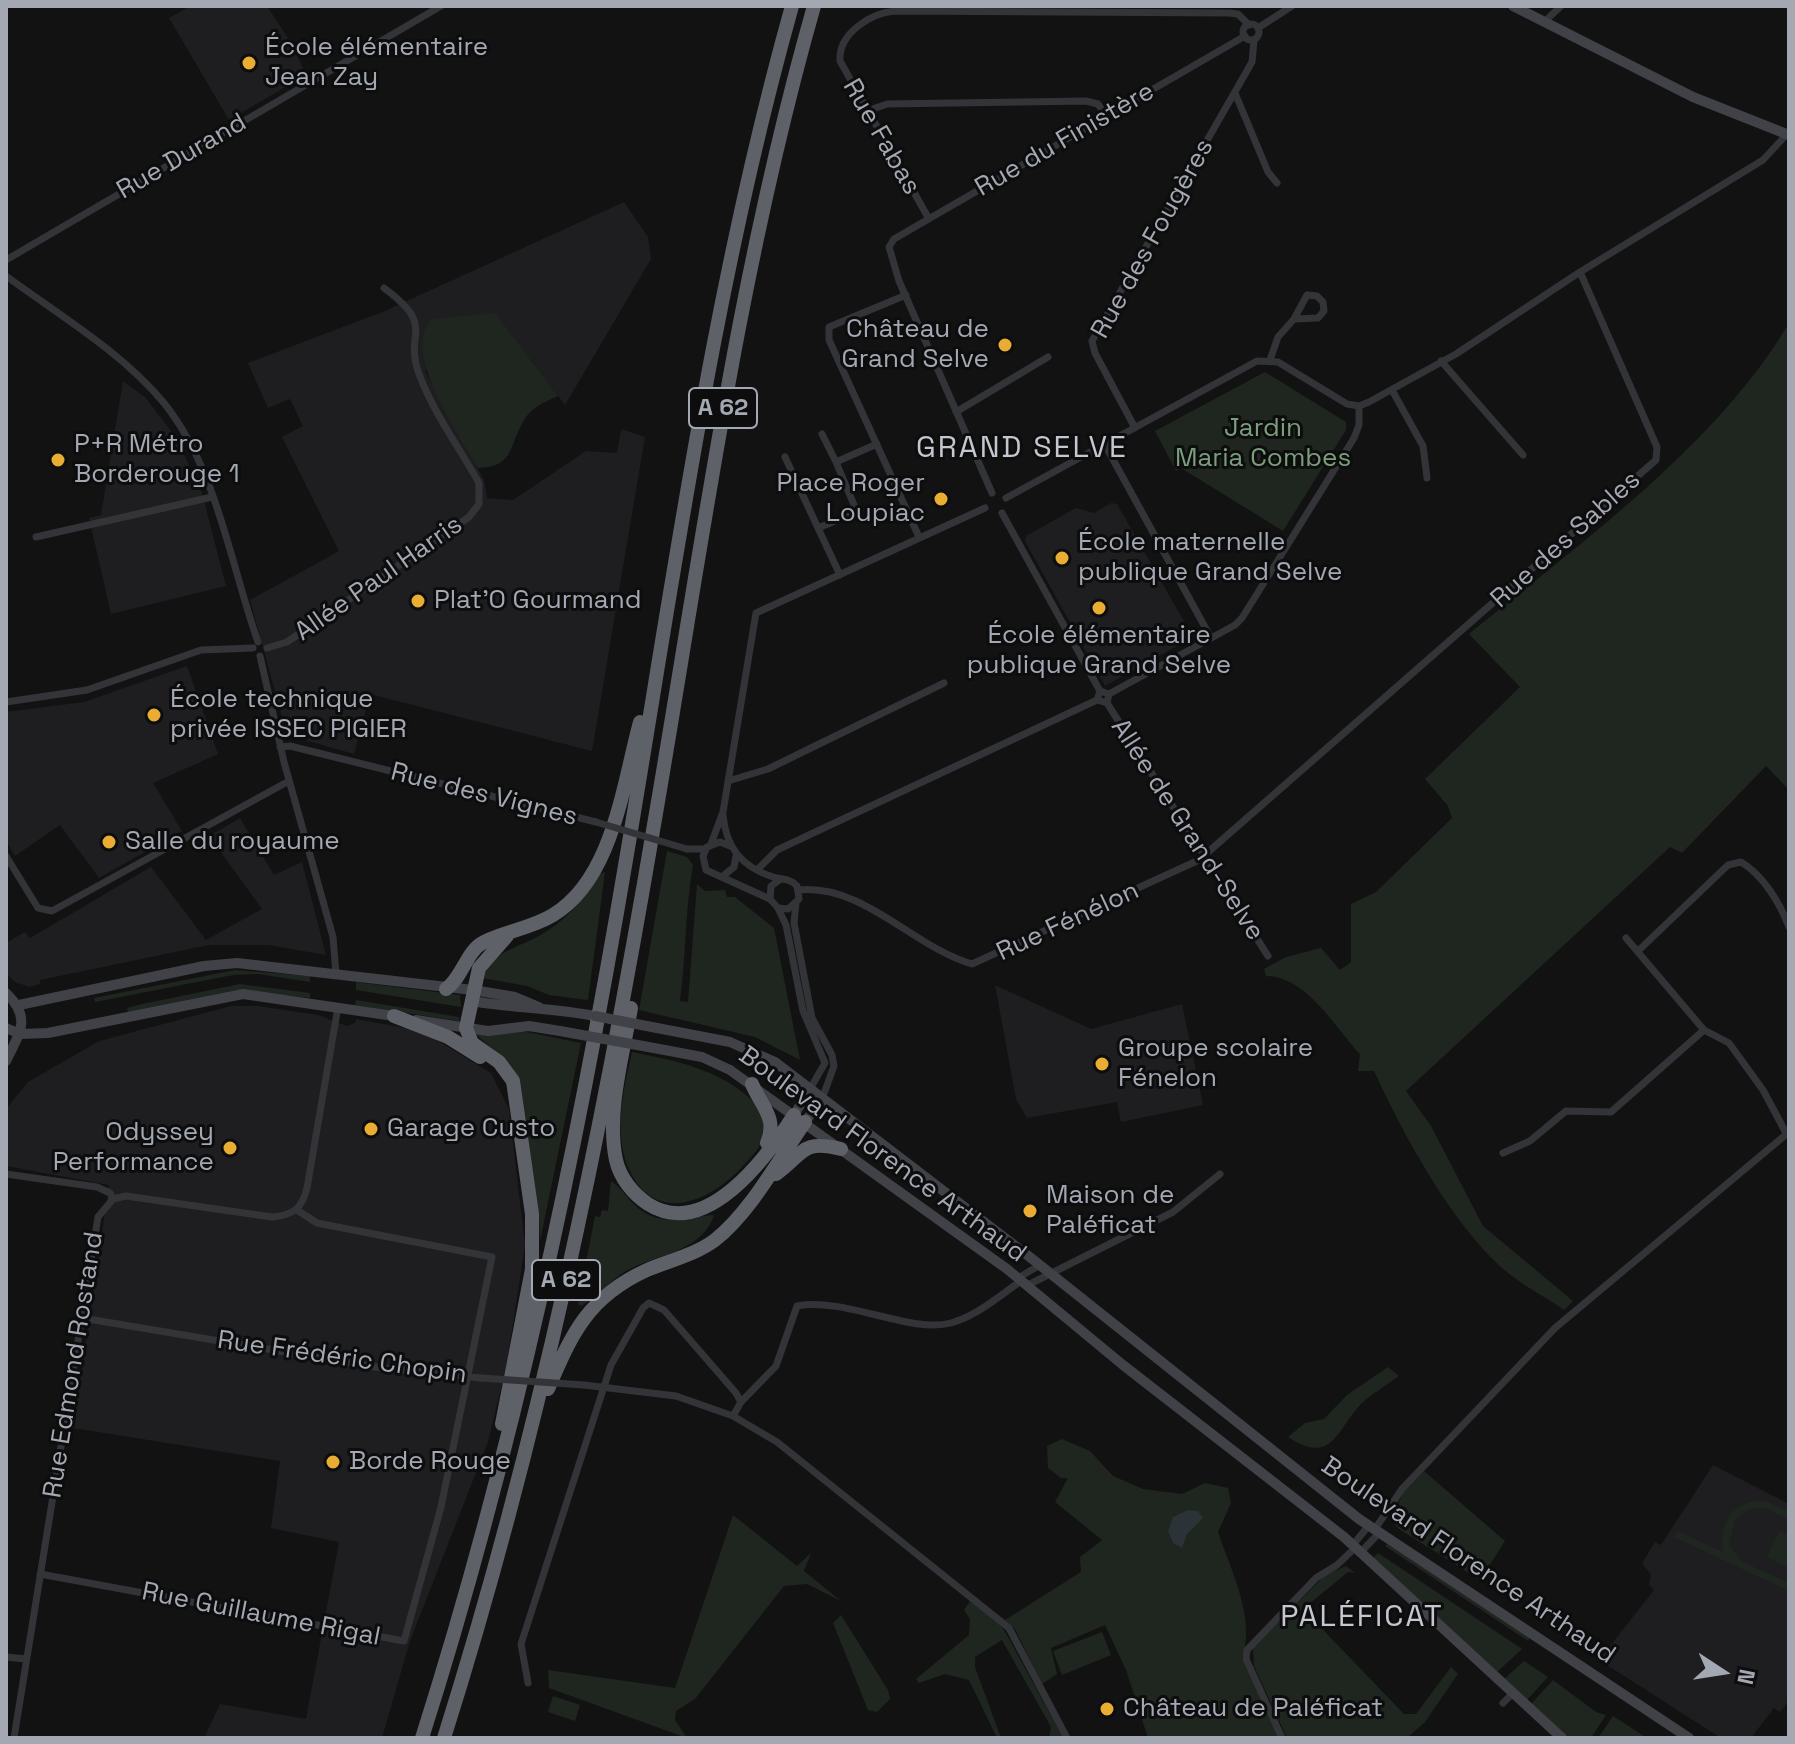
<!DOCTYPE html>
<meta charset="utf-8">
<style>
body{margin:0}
#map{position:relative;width:1795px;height:1744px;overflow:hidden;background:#121213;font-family:"Space Grotesk",sans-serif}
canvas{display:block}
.frame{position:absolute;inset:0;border:8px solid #a3a8b3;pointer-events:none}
.north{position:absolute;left:1683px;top:1632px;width:80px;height:80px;-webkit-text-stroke:6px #0d0d0e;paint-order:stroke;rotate:102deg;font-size:22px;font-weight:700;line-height:32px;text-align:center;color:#a3a8b3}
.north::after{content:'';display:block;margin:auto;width:28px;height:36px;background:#a3a8b3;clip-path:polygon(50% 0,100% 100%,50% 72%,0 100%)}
</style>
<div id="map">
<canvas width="1795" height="1744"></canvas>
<div class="frame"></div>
<div class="north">N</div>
</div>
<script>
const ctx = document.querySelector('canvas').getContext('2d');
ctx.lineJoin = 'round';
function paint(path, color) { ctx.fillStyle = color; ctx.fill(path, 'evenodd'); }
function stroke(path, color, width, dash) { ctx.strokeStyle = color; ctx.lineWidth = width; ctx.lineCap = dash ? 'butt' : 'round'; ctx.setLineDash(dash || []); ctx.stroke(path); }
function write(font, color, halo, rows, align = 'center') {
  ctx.font = font + ' "Space Grotesk",sans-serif'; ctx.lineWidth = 6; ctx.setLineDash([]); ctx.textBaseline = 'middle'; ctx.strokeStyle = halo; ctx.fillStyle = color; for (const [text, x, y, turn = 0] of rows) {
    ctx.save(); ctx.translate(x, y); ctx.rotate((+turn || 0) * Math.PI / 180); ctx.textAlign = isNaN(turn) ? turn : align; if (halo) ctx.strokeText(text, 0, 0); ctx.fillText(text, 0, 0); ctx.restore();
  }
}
paint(new Path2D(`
 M190 6H267L293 46 306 75 229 120 169 18Z
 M624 202 648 237 651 259 565 405 495 314 425 371 484 480 487 498 513 500 586 451 617 453 621 429 645 437 592 751 370 694 354 754 287 735 250 600 339 551 282 437 303 426 290 399 268 408 248 363 385 311Z
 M123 381 145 397 177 439 202 493 226 586 111 614 89 518 101 515Z
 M1111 503 1117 504 1193 637 1105 686 1025 541 1026 536 1076 508 1094 513Z
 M187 666 218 754 153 783 182 831 99 878 60 825 15 856 6 841V712L84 702Z
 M240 818 274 875 302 862 326 955 268 945H209L40 980V984L29 987 15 982 6 973V943L25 932 30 938 151 867 206 940 262 909 209 836Z
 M995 985 1091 1029 1182 1004 1203 1105 1121 1122 1117 1102 1027 1118 1016 1099Z
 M231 1006H258L318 1015 347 1026 355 1023 356 1019 422 1031 491 1073 509 1109 525 1245 507 1363 488 1442 410 1641 382 1738H204L220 1704 306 1719 339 1542 271 1528 280 1461 73 1428 109 1185 6 1166V1109L28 1082 99 1041Z
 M1713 1465 1789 1504V1700L1780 1712 1774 1708 1751 1738H1721L1599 1660 1654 1590 1649 1585 1651 1575 1642 1563 1655 1542 1661 1545Z`), '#1e1e20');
paint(new Path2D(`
 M495 313 558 396C544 402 530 408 523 422 509 446 514 467 478 468 460 436 399 350 432 319Z
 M1789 323V790L1766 766 1682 853 1670 847 1406 1091 1431 1126 1483 1226 1573 1301 1564 1310C1544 1296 1520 1284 1502 1268 1450 1221 1403 1134 1374 1071H1358L1360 1054C1335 1027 1306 976 1266 976L1264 969 1286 957 1321 948 1340 970 1351 962V904L1376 892 1452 818 1448 806 1425 779 1520 687 1469 634C1577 546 1718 444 1789 323Z
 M1265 372 1346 422V430L1283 531 1181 468 1176 471 1155 431Z
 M667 851 687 857 693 865C685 911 686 955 680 1001L688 1002 697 884 705 891 725 890 727 897H735L774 928 800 1060 755 1037 639 1010Z
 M605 872 588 1000 549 995 527 986 482 978C492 949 524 947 547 931 569 917 585 898 598 875Z
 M235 970 310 976V982L258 974 233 975 95 1002 94 998Z
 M356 982 460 995 461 1007 356 990Z
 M240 984 310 993V998L236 990 128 1012 127 1008 142 1004Z
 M356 1000 459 1017V1021L355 1005Z
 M527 1032 581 1043 540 1241 539 1216 499 1054 475 1034Z
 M632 1052C681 1062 730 1071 764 1113 764 1121 765 1130 763 1138 761 1147 749 1160 742 1167 709 1203 653 1226 628 1167 613 1131 624 1088 632 1052Z
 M611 1181C622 1188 629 1201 639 1209 665 1228 688 1216 714 1215 703 1252 654 1255 626 1271 609 1281 597 1298 581 1306L578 1304 595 1216 600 1217 602 1210 608 1211Z
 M1388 1367 1399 1376C1387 1385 1373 1393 1362 1403 1337 1428 1333 1467 1288 1437L1305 1423 1324 1419 1347 1395Z
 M1062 1439 1090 1451 1113 1476 1143 1489 1182 1494 1205 1483 1228 1488 1231 1503 1218 1532C1231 1571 1256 1618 1242 1659L1279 1738H1148L1126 1670 1105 1625 1051 1648 1057 1674 1042 1684 1015 1629 1005 1620 1081 1572 1080 1557 1102 1540 1055 1502 1068 1478H1061L1048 1468 1047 1446Z
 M1424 1471 1505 1541 1480 1580 1399 1529 1391 1520 1403 1493Z
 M1765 1501 1789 1511V1520L1768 1509 1751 1508 1735 1519 1729 1545 1741 1561 1789 1583V1591L1674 1537 1677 1531 1723 1552C1718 1524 1734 1498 1765 1501Z
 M733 1515 797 1566 811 1553 804 1571 841 1601 807 1584 784 1586 695 1699 676 1711 675 1720 687 1738 549 1688 548 1670 675 1688Z
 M1779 1531 1789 1536V1568L1767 1557Z
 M1389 1542 1531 1636 1528 1641 1385 1546Z
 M1378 1553 1522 1649 1496 1673 1373 1558Z
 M1346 1566 1355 1573 1348 1572 1303 1609 1404 1714H1416L1451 1667 1458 1674 1425 1722 1407 1738H1287L1254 1666 1253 1648 1325 1575Z
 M970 1601 1000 1624 1007 1635 1063 1738H1049L1051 1727 1002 1640 975 1657V1667L1001 1738H997L969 1680 945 1674 919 1683 916 1679 969 1635 970 1619 964 1610Z
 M841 1615 888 1690 890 1699 877 1712 868 1710 833 1623Z
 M1102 1632 1111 1655 1062 1675 1053 1651Z
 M1524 1661 1548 1677 1526 1701 1503 1680Z
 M1553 1680 1596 1712 1606 1715 1591 1738H1566L1530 1705Z
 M553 1696 580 1705 575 1721 548 1712Z
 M1613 1716 1647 1738H1598Z`), '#1e261f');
paint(new Path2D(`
 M1188 1510 1198 1511 1203 1518 1187 1534 1182 1548 1173 1543 1168 1531 1173 1517Z`), '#2b3238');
stroke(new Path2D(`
 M1544 22 1561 6
 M1243 32a8 8 0 1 1 16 0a8 8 0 1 1-16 0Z
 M1258 28 1292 6
 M1235 93 1268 172 1277 183
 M867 111 887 104 1086 101 1098 104 1107 117
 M929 219 840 61C838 34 870 13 895 11L1229 13 1238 14 1249 25
 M6 260 441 6
 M6 276C59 315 122 352 164 403 217 469 230 563 258 642
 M906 295 829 327V340L919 537
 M1270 360 1278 337 1294 319 1318 318 1324 311 1323 302 1317 296 1307 295 1294 319
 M1441 361 1523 455
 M1392 390 1423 446 1427 478
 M956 412 1048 357
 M1135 428 1095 353 1092 341 1252 62 1254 40
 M822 434 836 462
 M1105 445 1211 638
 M785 457 818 528
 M992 493 899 281 889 247 894 239 1245 36
 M1006 498 1257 361 1278 362 1347 404 1359 406 1369 402 1456 354 1580 272 1763 160 1787 134
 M1002 513 1100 691 1097 700 1107 703 1109 694 1100 691
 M36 537 212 497
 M840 575 818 528 857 512 836 462 877 444
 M267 648 287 642 469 517 479 504V483C459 447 433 412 419 374 403 331 438 328 384 288
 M260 656 284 762 333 937 336 974
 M1109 694 1235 625 1242 618 1354 438 1359 425V406
 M6 702 87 690 201 650 253 648
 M1107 703 1268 956
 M280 747 290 746 596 822
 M728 781 768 769 944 683
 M723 815C726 848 742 867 773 877 783 880 790 878 797 886L799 899 788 909 778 908 770 899 771 886 781 879
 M711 844 723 812 756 613 985 508
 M730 846 720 842 707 847 703 856 706 870 770 899
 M687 849H706
 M6 856 38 908 52 911 289 781
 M757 870 777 850 1097 700
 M723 876 734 867 736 856
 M799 890C864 884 913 947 972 964L1199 860 1656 460 1657 447 1580 272
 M796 903 794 923 812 1018 832 1055 834 1066 822 1099
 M778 908 786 925 803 1011 825 1063 810 1089
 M1626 938 1704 1030 1729 1043 1763 1090 1786 1133
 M1638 951 1728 865 1741 862C1763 875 1780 903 1789 927
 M1503 1153 1530 1141 1566 1111 1611 1112 1704 1030
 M6 1174 97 1187 110 1193 113 1199
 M1018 1278 1040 1265
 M1026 1286 1173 1212 1220 1174
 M82 1318 381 1368 481 1378
 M584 1385 676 1396 733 1416 777 1442 1009 1628 1067 1738
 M741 1402 776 1366 797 1306C845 1297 911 1334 951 1323 977 1316 999 1296 1021 1281
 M1375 1529 1402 1489 1555 1328 1789 1132
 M1353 1545 1369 1525
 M1361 1552 1380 1532
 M40 1574 404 1641 441 1507 492 1257 317 1223 297 1210
 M6 1657 26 1659
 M528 1683 521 1644 611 1365 643 1308 649 1303 664 1310 736 1393 741 1402 733 1416
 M1503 1703 1513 1693
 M14 1738 98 1217 113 1199 126 1196 272 1217C293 1215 302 1209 307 1188L338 1007
 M1282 1738 1246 1659 1247 1650 1316 1578 1337 1565 1356 1547`), '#333438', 7);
stroke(new Path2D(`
 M1513 6 1693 97 1789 135
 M6 993C32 1018 20 1032 6 1061
 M471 1001C513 1008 554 1008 595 1016
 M19 1005 204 966 237 963 473 990 515 997 539 1007
 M416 1020 488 1031 529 1026 560 1031
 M6 1028 20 1034 48 1033 243 994 401 1017
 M657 1028 730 1042 775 1062 1031 1258 1359 1519 1689 1738
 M654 1048 702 1057 730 1070 1007 1269 1123 1365 1344 1537 1562 1738
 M794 1115 810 1089
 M805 1122 822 1099`), '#414248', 10);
stroke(new Path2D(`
 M446 989C463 977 466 951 484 942 506 931 532 928 553 915 613 879 623 784 640 722
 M631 1008C623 1055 606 1113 616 1160 620 1178 633 1194 648 1204 706 1241 767 1157 794 1115
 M394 1016 448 1037 480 1057
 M752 1084C761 1106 778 1118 767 1143
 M776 1174C804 1154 801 1139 841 1149
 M548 1389C572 1333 588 1297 647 1270 670 1260 695 1255 715 1240 750 1213 779 1159 805 1122
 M502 1424 532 1269V1214L513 1081 499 1062 472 1043 466 1028 479 968 507 936
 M422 1738C514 1449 577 1152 627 854 675 570 714 284 792 6
 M444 1738C539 1438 603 1128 655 819 702 546 738 273 814 6`), '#5f6169', 14);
stroke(new Path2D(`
 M596 822 687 849
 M481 1378 584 1385`), '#333438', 7);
stroke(new Path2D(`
 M595 1016 657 1028
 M560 1031 654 1048`), '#414248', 10);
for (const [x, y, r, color] of [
 [249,63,8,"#eaad33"],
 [1005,345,8,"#eaad33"],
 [58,460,8,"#eaad33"],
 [941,499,8,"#eaad33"],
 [1062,558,8,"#eaad33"],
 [418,601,8,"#eaad33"],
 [1099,608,8,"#eaad33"],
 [154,715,8,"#eaad33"],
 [109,842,8,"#eaad33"],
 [1102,1064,8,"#eaad33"],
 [371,1129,8,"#eaad33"],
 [230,1148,8,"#eaad33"],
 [1030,1211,8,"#eaad33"],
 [333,1462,8,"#eaad33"],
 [1107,1709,8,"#eaad33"]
]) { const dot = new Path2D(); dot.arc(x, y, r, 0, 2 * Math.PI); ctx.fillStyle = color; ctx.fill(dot); stroke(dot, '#0d0d0e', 3); }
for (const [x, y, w] of [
 [723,408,68],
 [566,1280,68]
]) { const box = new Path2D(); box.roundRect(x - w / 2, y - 20, w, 40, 6); ctx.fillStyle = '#0d0d0e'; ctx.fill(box); stroke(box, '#a3a8b3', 2); }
write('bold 24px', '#a3a8b3', null, [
 ["A 62",723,408],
 ["A 62",566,1280]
]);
write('26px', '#a3a8b3', '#0d0d0e', [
 ["École élémentaire",265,48],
 ["Jean Zay",265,78],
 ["Château de",989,330,"right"],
 ["Grand Selve",989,360,"right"],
 ["P+R Métro",74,445],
 ["Borderouge 1",74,475],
 ["Place Roger",925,484,"right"],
 ["Loupiac",925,514,"right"],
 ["École maternelle",1078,543],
 ["publique Grand Selve",1078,573],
 ["Plat'O Gourmand",434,601],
 ["École élémentaire",1099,636,"center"],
 ["publique Grand Selve",1099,666,"center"],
 ["École technique",170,700],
 ["privée ISSEC PIGIER",170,730],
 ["Salle du royaume",125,842],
 ["Groupe scolaire",1118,1049],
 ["Fénelon",1118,1079],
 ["Garage Custo",387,1129],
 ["Odyssey",214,1133,"right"],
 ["Performance",214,1163,"right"],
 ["Maison de",1046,1196],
 ["Paléficat",1046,1226],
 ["Borde Rouge",349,1462],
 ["Château de Paléficat",1123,1709]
], 'left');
write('26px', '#a3a8b3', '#0d0d0e', [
 ["Rue Fabas",881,137,60],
 ["Rue du Finistère",1065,140,-30],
 ["Rue Durand",182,157,-30],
 ["Rue des Fougères",1153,239,-61],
 ["Rue des Sables",1566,540,-42],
 ["Allée Paul Harris",379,579,-35],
 ["Rue des Vignes",484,795,14],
 ["Allée de Grand-Selve",1187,830,57],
 ["Rue Fénélon",1068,922,-25],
 ["Boulevard Florence Arthaud",882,1155,36],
 ["Rue Frédéric Chopin",342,1358,8],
 ["Rue Edmond Rostand",74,1365,-81],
 ["Boulevard Florence Arthaud",1468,1561,34],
 ["Rue Guillaume Rigal",261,1615,11]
]);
write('26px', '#7b9e7d', '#0d0d0e', [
 ["Jardin",1263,429],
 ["Maria Combes",1263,459]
]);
ctx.letterSpacing = '2px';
write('30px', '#c4c7cf', '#0d0d0e', [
 ["GRAND SELVE",1022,449],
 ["PALÉFICAT",1362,1618]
]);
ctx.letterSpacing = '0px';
</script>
